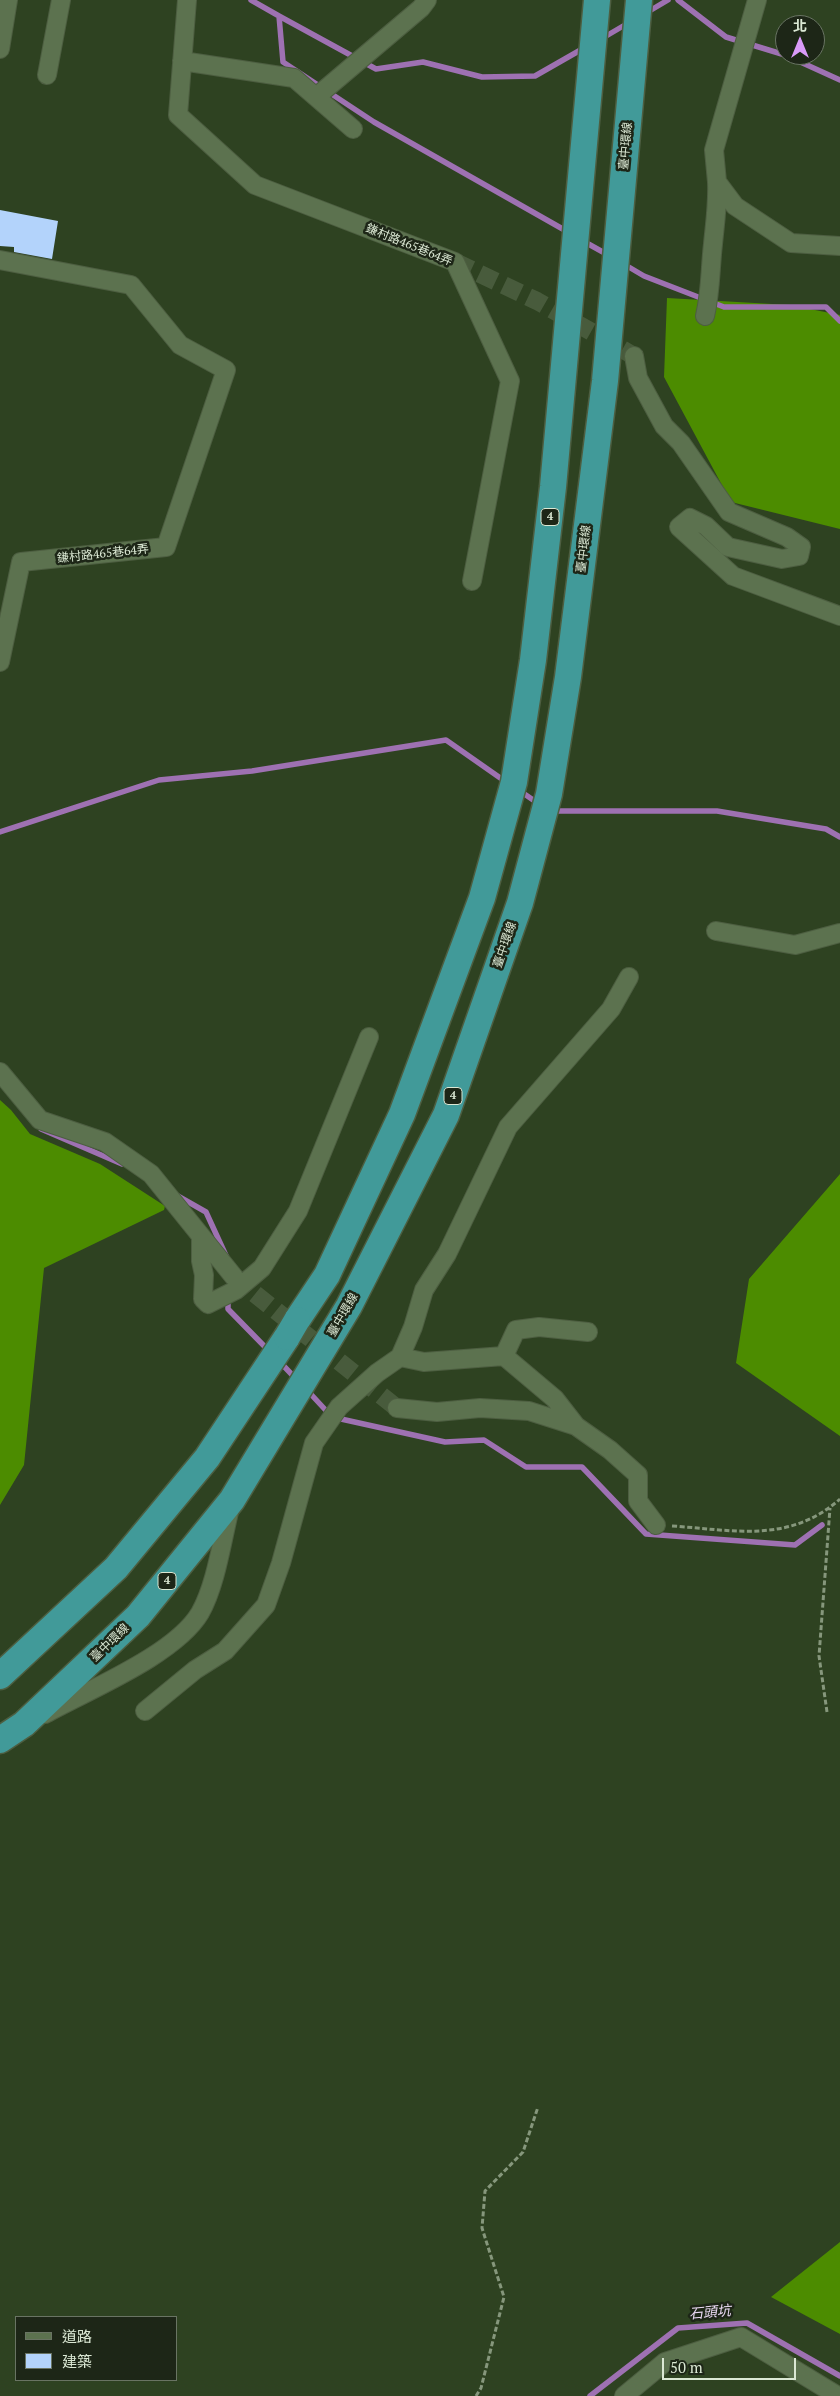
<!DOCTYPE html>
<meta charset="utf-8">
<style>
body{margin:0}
#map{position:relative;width:840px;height:2396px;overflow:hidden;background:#2e4221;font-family:"PT Serif","Noto Sans TC",serif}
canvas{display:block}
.legend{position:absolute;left:15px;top:2316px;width:162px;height:65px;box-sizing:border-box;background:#1d2617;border:1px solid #697463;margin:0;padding:6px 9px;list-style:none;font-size:15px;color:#dbe8d4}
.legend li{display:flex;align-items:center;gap:10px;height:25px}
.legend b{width:25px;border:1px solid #697463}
.north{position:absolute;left:775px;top:15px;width:50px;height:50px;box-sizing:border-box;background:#1d2617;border:1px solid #697463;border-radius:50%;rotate:0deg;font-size:14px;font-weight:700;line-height:20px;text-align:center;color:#dbe8d4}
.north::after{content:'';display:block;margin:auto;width:18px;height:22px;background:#d99af8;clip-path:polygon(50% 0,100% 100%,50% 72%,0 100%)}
.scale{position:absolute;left:662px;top:2358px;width:134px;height:22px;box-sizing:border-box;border:2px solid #dbe8d4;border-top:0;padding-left:6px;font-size:15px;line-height:18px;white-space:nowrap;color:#dbe8d4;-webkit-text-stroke:4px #1d2617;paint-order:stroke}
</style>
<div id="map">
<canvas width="840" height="2396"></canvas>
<ul class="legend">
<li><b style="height:6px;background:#5c724f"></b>道路</li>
<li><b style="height:14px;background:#b3d3fb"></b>建築</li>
</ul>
<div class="north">北</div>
<div class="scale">50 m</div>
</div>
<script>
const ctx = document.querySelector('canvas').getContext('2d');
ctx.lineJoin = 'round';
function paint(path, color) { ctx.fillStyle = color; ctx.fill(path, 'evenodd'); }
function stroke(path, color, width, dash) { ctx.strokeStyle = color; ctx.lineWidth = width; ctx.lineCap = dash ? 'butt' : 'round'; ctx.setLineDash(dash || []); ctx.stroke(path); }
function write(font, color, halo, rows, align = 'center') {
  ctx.font = font + ' "PT Serif","Noto Sans TC",serif'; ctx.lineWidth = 5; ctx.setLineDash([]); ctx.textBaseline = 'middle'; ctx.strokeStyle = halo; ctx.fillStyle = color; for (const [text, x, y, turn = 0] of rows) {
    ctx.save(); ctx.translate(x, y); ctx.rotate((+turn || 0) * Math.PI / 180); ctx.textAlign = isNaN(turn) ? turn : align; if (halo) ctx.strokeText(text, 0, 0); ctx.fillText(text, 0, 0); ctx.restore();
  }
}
paint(new Path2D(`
 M667 298 790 305 840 315V529L731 502 664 377Z
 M0 1100 11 1110 30 1134 100 1164 165 1206 164 1210 44 1268 24 1465 0 1505Z
 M840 1174V1436L736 1363 749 1279Z
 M840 2242V2334L771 2297Z`), '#4c8c00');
stroke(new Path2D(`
 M251 0 279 16 283 62 374 122 568 232
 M678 0 726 37 785 55
 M646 13 668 0
 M279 16 376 69 423 62 482 77 535 76 584 48
 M601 39 630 22
 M785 55 840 80
 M583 241 610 256
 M622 263 644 276 724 307H826L840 321
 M520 791 539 804
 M551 811H717L826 829 840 837
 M0 832 159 780 252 771 446 740 506 782
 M41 1129 122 1164
 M176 1195 206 1212 228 1260
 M228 1297V1309L269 1351
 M279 1361 297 1380
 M307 1390 332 1417 445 1442 484 1440 526 1467H582L646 1534 795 1545 822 1525
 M590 2396 678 2328 747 2323 840 2376`), '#9e71b2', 5.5);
paint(new Path2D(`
 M0 210 58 221 52 259 14 252V247L0 246Z`), '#b3d3fb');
stroke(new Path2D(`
 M455 262 537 301 634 356
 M234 1277 397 1408`), '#485b3c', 18, [18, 9]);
const minor = new Path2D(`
 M187 0 178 115 255 185 455 262 510 381 472 581
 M0 49 8 0
 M182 61 294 78 353 129
 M47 75 61 0
 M316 97 421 8 427 0
 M717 182 714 150 757 0
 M0 260 131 285 180 345 226 370 166 547 21 562 0 662
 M705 316C711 290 710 270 713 244 715 223 718 204 717 182L735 206 791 243 840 246
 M634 356 638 378 664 426 681 443 729 512 787 537 801 547 799 556 782 559 728 547 706 526 690 518 679 527 733 576 840 616
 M716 931 795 945 840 933
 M0 1072 40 1120 105 1142 151 1174 234 1277
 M201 1237V1261L204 1275 203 1299 208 1304 236 1290 262 1268 298 1211 369 1037
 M504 1356 516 1330 539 1327 588 1332
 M400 1357 424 1362 504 1356 555 1399 576 1426
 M397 1408 437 1412 480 1408 529 1411 576 1426 610 1450 638 1475V1501L656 1525
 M145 1711 195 1670 225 1651 266 1605 281 1563 314 1443 339 1407 377 1373 400 1357 413 1327 424 1290 447 1254 508 1127 611 1009 629 977
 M45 1714C88 1690 175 1655 200 1613 216 1585 222 1540 230 1508
 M624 2396 665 2362 741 2337 838 2396`);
const highway = new Path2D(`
 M297 1320 327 1275 402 1114 482 898 514 782 533 660 553 487 597 0
 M0 1676 116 1568 207 1458 287 1337
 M0 1740 24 1724 138 1616 232 1500 349 1306 446 1115 520 903 549 794 568 677 605 381 639 0`);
stroke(minor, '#4d5e41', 20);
stroke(highway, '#4d5e41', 29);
stroke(new Path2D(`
 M672 1526C734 1530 789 1544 840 1499
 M827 1712 819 1656 830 1508
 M476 2396 481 2388 504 2297 482 2228 485 2191 523 2152 538 2107`), '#86977c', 3, [5, 2.5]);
stroke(minor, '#5c724f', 18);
stroke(highway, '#419a99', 26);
const highwayBridge = new Path2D(`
 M287 1337 297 1320`);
stroke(highwayBridge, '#4d5e41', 29, []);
stroke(highwayBridge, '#419a99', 26);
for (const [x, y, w] of [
 [550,517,18],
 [453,1096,18],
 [167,1581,18]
]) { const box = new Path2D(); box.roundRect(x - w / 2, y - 8.5, w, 17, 4); ctx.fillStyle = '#1d2617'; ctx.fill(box); stroke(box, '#dbe8d4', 1); }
write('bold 11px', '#dbe8d4', null, [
 ["4",550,517],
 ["4",453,1096],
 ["4",167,1581]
]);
write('12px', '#dbe8d4', '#1d2617', [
 ["臺中環線",626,146,-85],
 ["鎌村路465巷64弄",409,245,22],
 ["臺中環線",584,549,-83],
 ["鎌村路465巷64弄",103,554,-6],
 ["臺中環線",505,945,-71],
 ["臺中環線",343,1315,-60],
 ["臺中環線",110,1643,-44]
]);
write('italic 14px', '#ead9f3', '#1d2617', [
 ["石頭坑",710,2313,-5]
]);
</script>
